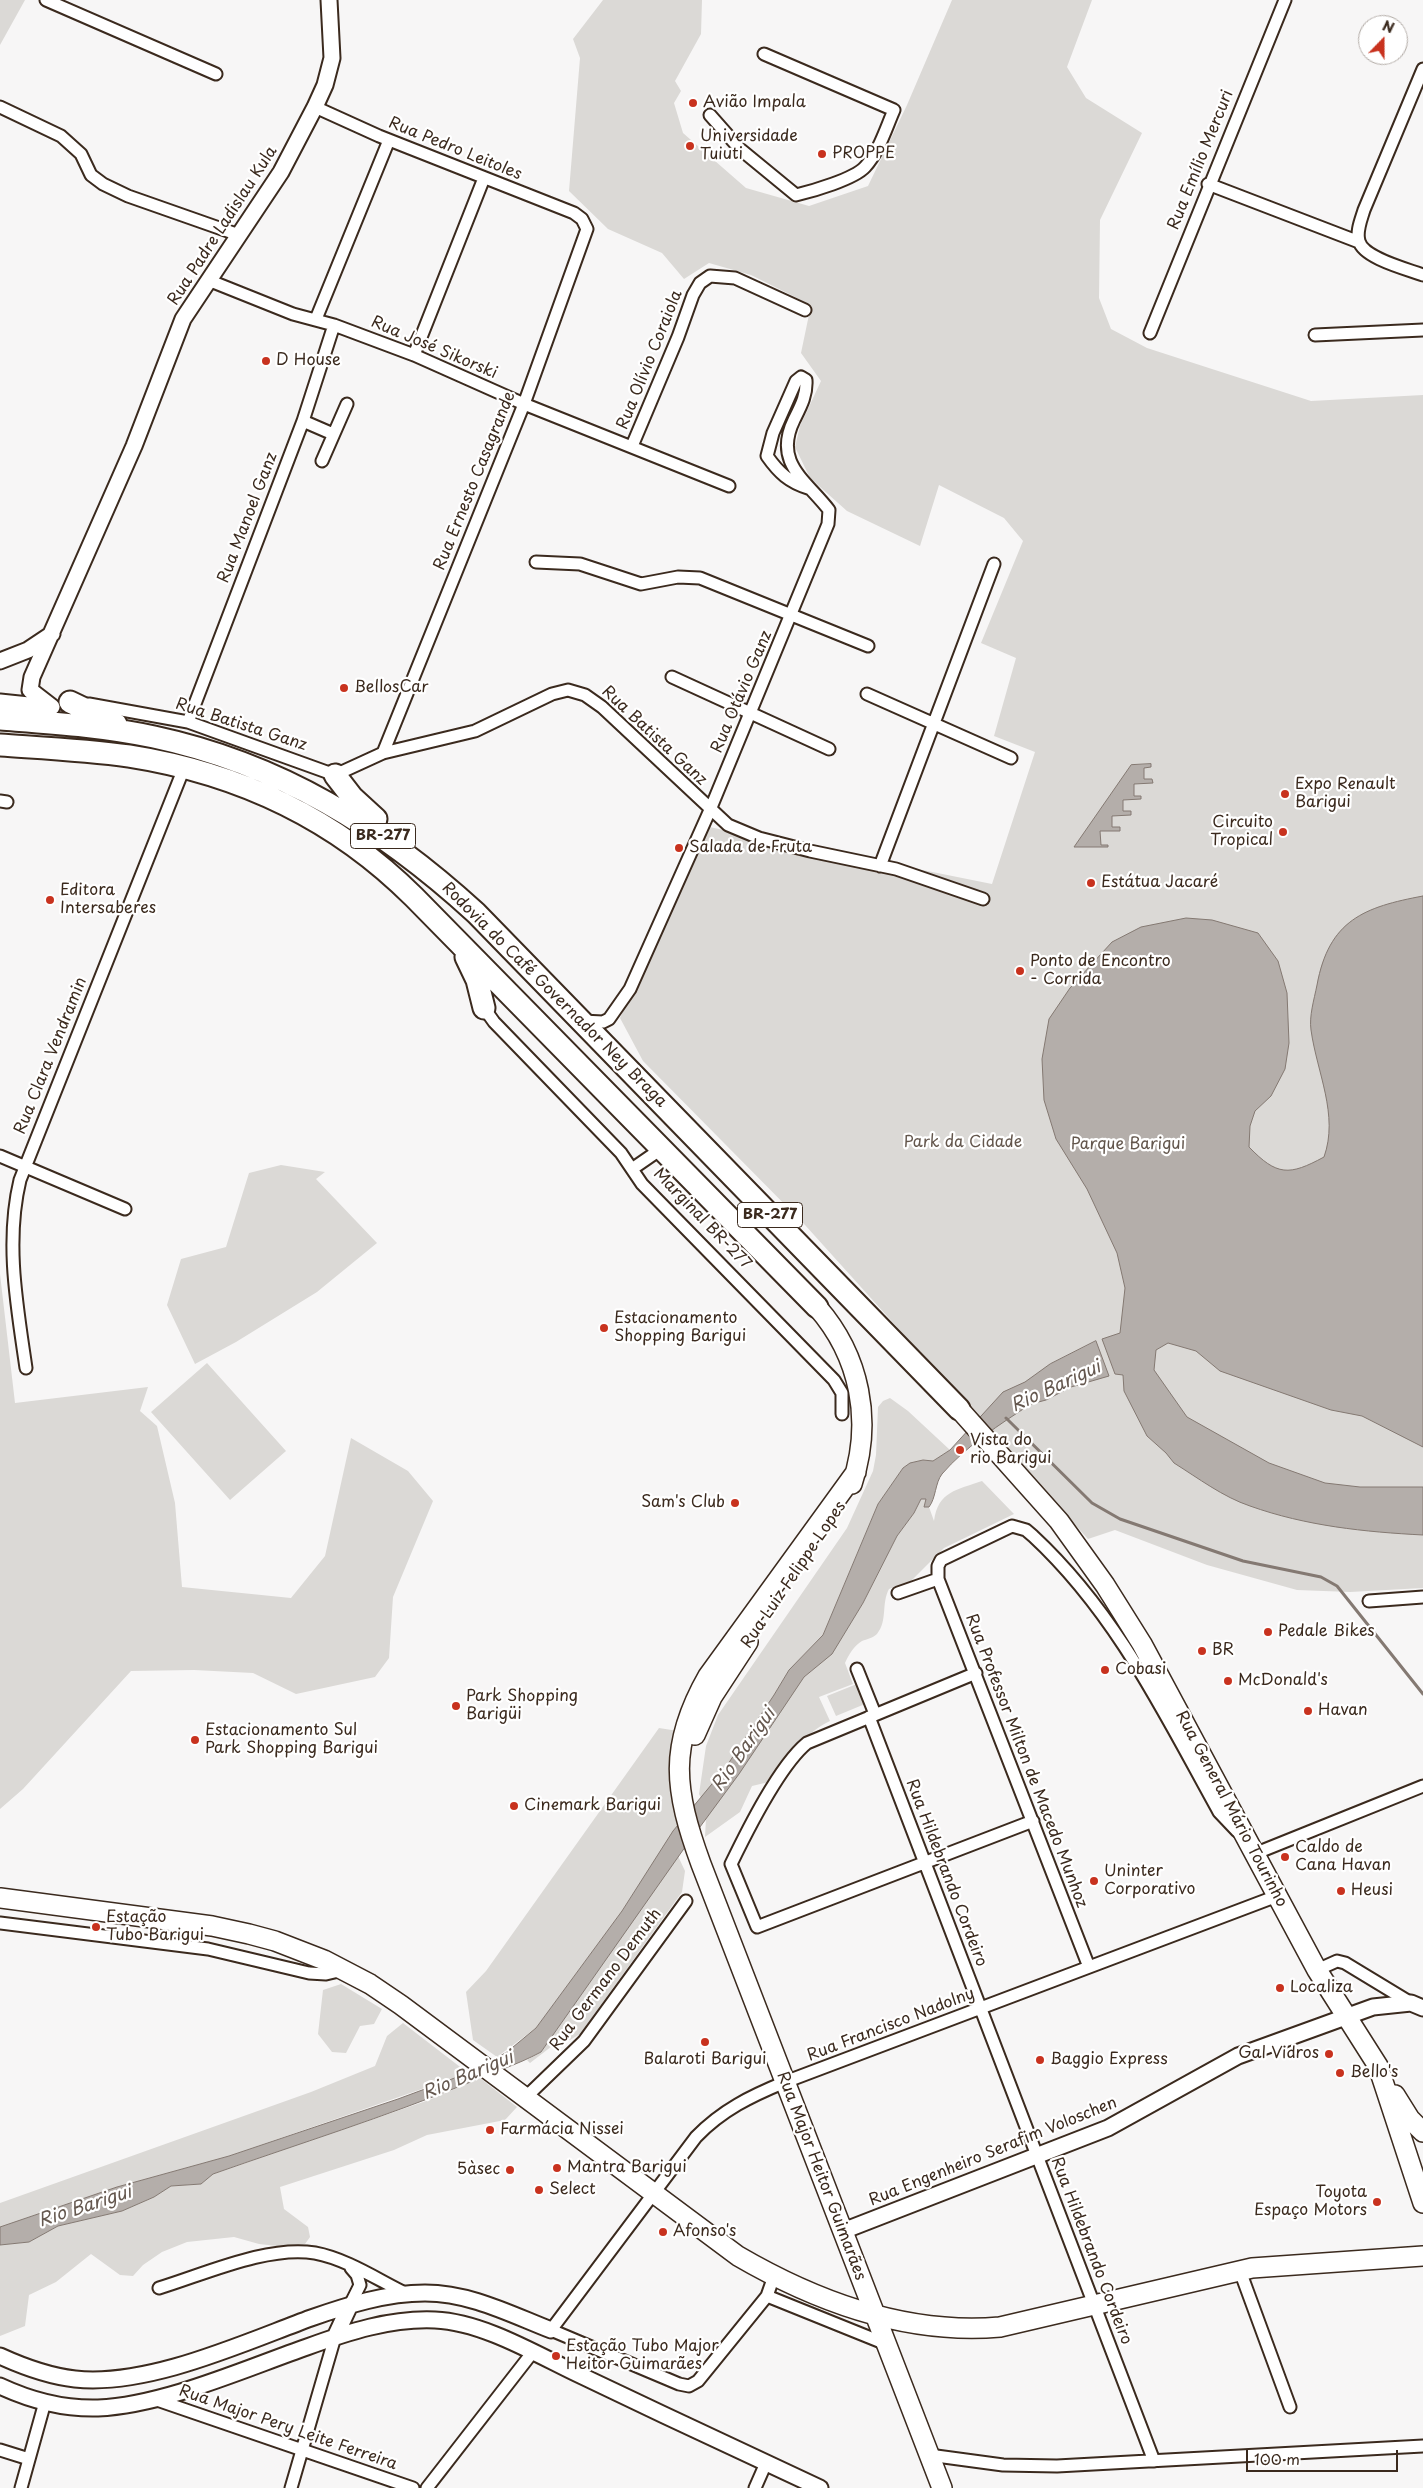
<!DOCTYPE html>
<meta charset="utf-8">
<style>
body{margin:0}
#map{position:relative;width:1423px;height:2488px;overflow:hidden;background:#f7f6f6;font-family:"Playpen Sans",sans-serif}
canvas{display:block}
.north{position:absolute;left:1358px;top:15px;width:50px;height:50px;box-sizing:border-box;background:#fff;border:1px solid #b1aaa5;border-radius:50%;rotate:22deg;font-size:14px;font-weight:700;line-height:20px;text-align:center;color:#3b2a1e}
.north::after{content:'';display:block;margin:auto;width:18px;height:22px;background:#c8321e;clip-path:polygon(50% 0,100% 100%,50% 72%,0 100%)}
.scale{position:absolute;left:1246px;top:2450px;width:152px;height:22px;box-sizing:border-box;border:2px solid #3b2a1e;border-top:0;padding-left:6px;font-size:15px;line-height:18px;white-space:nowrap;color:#3b2a1e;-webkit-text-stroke:4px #fff;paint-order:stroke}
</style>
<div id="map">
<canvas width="1423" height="2488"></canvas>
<div class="north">N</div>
<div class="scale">100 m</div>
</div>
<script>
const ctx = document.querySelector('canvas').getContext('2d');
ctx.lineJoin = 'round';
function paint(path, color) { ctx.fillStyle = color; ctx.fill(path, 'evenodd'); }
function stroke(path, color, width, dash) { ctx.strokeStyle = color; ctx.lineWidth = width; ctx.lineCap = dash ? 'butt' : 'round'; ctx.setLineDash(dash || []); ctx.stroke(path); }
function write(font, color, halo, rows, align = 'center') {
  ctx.font = font + ' "Playpen Sans",sans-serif'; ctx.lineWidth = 4.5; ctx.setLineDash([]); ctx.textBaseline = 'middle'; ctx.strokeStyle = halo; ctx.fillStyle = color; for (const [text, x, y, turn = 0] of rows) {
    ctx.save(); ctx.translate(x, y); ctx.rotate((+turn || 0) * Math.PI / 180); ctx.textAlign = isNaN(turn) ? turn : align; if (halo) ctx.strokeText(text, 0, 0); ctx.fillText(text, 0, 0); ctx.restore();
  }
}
paint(new Path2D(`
 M0 0H25L0 45Z
 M603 0H702L701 34 675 81 681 91 674 103 683 133 746 188 809 206 868 186 907 105 952 0H1092L1067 67 1086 98 1142 133 1100 220 1099 298 1111 329 1147 348 1311 401 1423 395V1588L1350 1592 1297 1590 1207 1565 1115 1530 1088 1539 805 1225 643 1061 620 1018 709 827 992 884 1035 752 994 736 1016 658 981 643 1023 541 1004 518 939 485 920 546 847 511 810 478 795 447 800 426 821 381 801 353 811 305 751 275 709 263 684 279 662 253 608 229 569 191 580 58 573 39Z
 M281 1165 325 1172 316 1179 377 1243 317 1292 236 1342 195 1364 167 1305 181 1259 226 1247 249 1173Z
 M0 1274 15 1403 148 1387 140 1411 157 1426 175 1503 182 1587 291 1598 325 1556 351 1438 408 1471 433 1501 393 1597 389 1658 375 1677 296 1694 253 1673 194 1670 131 1671 23 1789 0 1809Z
 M207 1363 286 1451 230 1500 151 1412Z
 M890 1398 908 1411 950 1450 933 1461 923 1460 910 1464 903 1468 878 1504 823 1635 789 1670 774 1695 726 1767 701 1798 699 1794 706 1746 718 1715 847 1528 873 1471 876 1455 878 1407 883 1401Z
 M982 1481 1014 1514 944 1548 910 1582 889 1589C881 1604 888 1620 877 1634 873 1638 867 1639 862 1641 854 1646 849 1654 845 1663L853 1684 819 1697 830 1721C803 1734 789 1757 773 1781L752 1786 740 1812 705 1837 706 1818 804 1677 832 1653 863 1603 897 1536 914 1513 921 1499H926L924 1507H929L934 1521C938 1491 957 1490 982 1481Z
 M857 1684 865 1704 836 1716 827 1696Z
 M659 1728 678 1731 671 1783 677 1826 622 1911 536 2028 497 2057 473 2040 466 1992 486 1971Z
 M678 1856 685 1871 682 1892 580 2034 570 2040 556 2043 530 2063 527 2060 541 2052Z
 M341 1984 382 2009 374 2024 360 2026 346 2053 332 2052 318 2034 323 1990Z
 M403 2023 468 2073 229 2156 117 2187 0 2227V2203L311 2092 375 2066 387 2036Z
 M480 2078 517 2107 505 2120 427 2135 394 2150 280 2187 284 2209 308 2227 310 2237 305 2244 286 2247 259 2244 234 2237 187 2242 162 2252 143 2265 133 2276 120 2275 91 2254 56 2282 29 2295 25 2326 0 2336V2245L29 2242 58 2226 122 2211 154 2197 171 2186 201 2184 213 2174 429 2100Z`), '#dbd9d6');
const water = new Path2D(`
 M1151 764V767L1144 768V779H1152L1153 783 1134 784V796H1141V799L1123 800V811H1131V815L1112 816V827H1120V831H1100L1101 845H1108V847H1074L1131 765Z
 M1423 896V1447L1362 1416 1331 1410 1220 1371 1196 1351 1168 1343 1156 1350 1154 1370 1187 1417 1269 1463 1325 1483 1360 1487H1423V1535C1365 1532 1306 1526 1250 1506 1223 1497 1198 1478 1174 1463L1166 1453 1147 1436 1124 1391 1123 1375 1115 1374 1102 1339 1120 1333 1125 1288 1117 1253 1087 1189 1056 1139 1044 1100 1042 1059 1049 1019 1070 988 1112 942 1141 927 1186 918 1212 920 1258 933 1278 961 1287 993 1289 1043 1285 1069 1271 1096 1255 1111 1250 1126 1249 1147C1277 1176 1289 1176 1324 1157 1339 1115 1317 1073 1311 1030 1309 1016 1314 1000 1317 985 1329 920 1364 907 1423 896Z
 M1096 1341 1109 1376 1071 1387 1046 1400 1031 1404C1000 1424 965 1447 942 1474 935 1483 936 1498 929 1507H924L926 1499H921L914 1513 897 1536 863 1603 832 1654 804 1677 739 1774 683 1850 541 2052C517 2065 493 2072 468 2083 385 2117 298 2144 213 2174L201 2184 171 2186 154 2197 122 2211 58 2226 29 2242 0 2245V2227L117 2187 229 2156 398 2099 468 2073 507 2052 536 2028 622 1911 673 1831 726 1767 774 1695 789 1670 823 1635 878 1504 903 1468 910 1463 923 1460 933 1461 950 1450 1003 1392 1025 1382 1050 1364Z`);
paint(water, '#b4aeaa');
stroke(water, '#847972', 1);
stroke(new Path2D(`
 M1006 1418 1092 1503 1120 1519 1243 1561 1321 1577 1337 1586 1423 1694`), '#847972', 3);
const minor = new Path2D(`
 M46 0 216 74
 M1423 69 1364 210C1361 220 1356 231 1359 241 1363 258 1407 269 1423 275
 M0 107 61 136 81 154 91 175 103 184 128 196 239 235
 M315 107 379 136 574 213 582 219 587 229 524 404 383 753
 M710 115 740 149 796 195C813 191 854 179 865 167 879 152 886 128 894 110L764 54
 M1208 184 1359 242
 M208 280 293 314 334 325 414 355 524 404 729 486
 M316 319 389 140
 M1150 333 1285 0
 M1315 335 1423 330
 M414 355 484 178
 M303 421 333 434
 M632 446 678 337 693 295 700 283 710 276 735 278 805 310
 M322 461 347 404
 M536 562 580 564 641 584 678 577 700 578 868 646
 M672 677 829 749
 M867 694 1011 758
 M89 704 188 722 335 775 383 753 475 731 552 694 568 690 585 695 602 707 728 825 759 838 810 851 896 869 983 899
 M188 722 303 421 334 325
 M0 801 7 802
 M880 866 994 564
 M484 1008 494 1022 621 1153 642 1184 834 1380 842 1393V1414
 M582 1021 603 1022 609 1019 630 989 710 810 828 524 829 510C806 480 773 463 794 420 801 406 807 395 806 380L801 377 796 381 773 433 767 456C779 473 789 482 808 488
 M0 1156 125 1209
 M632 1169 661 1149
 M26 1368C17 1306 5 1242 20 1180L184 768
 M898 1593 938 1579
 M1369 1601 1423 1597
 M857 1669 875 1714
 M976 1673 807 1743C779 1766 747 1831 731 1864L757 1927 1033 1821
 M869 1717 1154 2461
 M1254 1854 1423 1786
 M0 1923 208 1949 309 1973 326 1974 343 1970
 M1089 1967 938 1579V1566L941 1560 1012 1526 1026 1530 1033 1536C1117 1614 1164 1713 1219 1812L1237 1831
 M1317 1970 1337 1961 1345 1963 1411 2003
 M526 2097 584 2041 686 1901
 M1240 2271 1290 2407
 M774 2276 767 2296 698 2381 689 2386 679 2384 551 2330 696 2137C722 2110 751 2096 785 2082L1277 1896
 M159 2288C205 2274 268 2245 315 2253 347 2259 378 2280 407 2294
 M767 2296 886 2344
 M350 2305 360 2285 357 2275 351 2268
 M154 2399 413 2488
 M0 2450 29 2459
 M929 2455 1003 2465 1057 2466 1423 2446
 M21 2488 45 2402
 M291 2488 335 2337
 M427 2488 532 2353
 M755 2488 766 2463`);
const tertiary = new Path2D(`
 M0 661 28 650 52 634
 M0 702 48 707
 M52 707 30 690 32 677 134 446 183 319 281 172 315 107 325 85 332 58 329 0
 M843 2231 1108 2128 1238 2056 1373 2007 1411 2003 1423 2008
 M335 2337 350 2305
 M0 2356C24 2367 49 2376 75 2379 148 2387 243 2343 311 2318 348 2305 386 2293 425 2293 470 2293 510 2314 551 2330
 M0 2386C30 2400 64 2409 98 2408 164 2405 244 2369 307 2347 348 2332 391 2318 435 2320 484 2322 539 2356 582 2376 661 2414 741 2451 820 2488`);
const primary = new Path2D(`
 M817 1307C860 1356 873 1421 852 1484
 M959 1409 1059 1521 1105 1585 1142 1644 1317 1970 1378 2066 1423 2203
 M856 1472 708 1676C668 1746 674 1790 701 1864L942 2488
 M695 1735 712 1697 748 1642
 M0 1898 212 1926 249 1934 275 1941 324 1960 370 1984 401 2005 738 2256C817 2302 908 2335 1000 2327L1252 2268 1423 2256
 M1395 2095 1410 2119 1423 2132`);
const motorway = new Path2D(`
 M70 702 116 724
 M0 719C52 723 103 726 154 737 280 764 382 827 476 913L959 1409
 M0 745C43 748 86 750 129 756 238 773 336 819 414 897L817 1307
 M335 775 352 797 376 819
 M466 957 477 980 484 1008`);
stroke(minor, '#3b2a1e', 15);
stroke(tertiary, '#3b2a1e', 19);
stroke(primary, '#3b2a1e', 22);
stroke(motorway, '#3b2a1e', 25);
stroke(minor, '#fff', 11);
stroke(tertiary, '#fff', 15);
stroke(primary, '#fff', 19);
stroke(motorway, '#fff', 21);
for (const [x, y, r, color] of [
 [693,103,5,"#c8321e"],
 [690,146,5,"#c8321e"],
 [822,154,5,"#c8321e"],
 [266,361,5,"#c8321e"],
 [344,688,5,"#c8321e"],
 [1285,794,5,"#c8321e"],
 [1283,832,5,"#c8321e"],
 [679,848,5,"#c8321e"],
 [1091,883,5,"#c8321e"],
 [50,900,5,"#c8321e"],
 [1020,971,5,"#c8321e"],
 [604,1328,5,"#c8321e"],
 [960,1450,5,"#c8321e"],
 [735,1503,5,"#c8321e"],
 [1268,1632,5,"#c8321e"],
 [1202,1651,5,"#c8321e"],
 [1105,1670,5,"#c8321e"],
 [1228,1681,5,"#c8321e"],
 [456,1706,5,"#c8321e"],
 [1308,1711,5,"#c8321e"],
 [195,1740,5,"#c8321e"],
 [514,1806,5,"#c8321e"],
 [1285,1857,5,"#c8321e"],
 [1094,1881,5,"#c8321e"],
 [1341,1891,5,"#c8321e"],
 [96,1927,5,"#c8321e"],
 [1280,1988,5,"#c8321e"],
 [705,2042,5,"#c8321e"],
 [1329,2054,5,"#c8321e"],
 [1040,2060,5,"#c8321e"],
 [1340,2073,5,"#c8321e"],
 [490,2130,5,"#c8321e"],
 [557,2168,5,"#c8321e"],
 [510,2170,5,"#c8321e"],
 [539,2190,5,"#c8321e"],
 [1377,2202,5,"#c8321e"],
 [663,2232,5,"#c8321e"],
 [556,2356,5,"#c8321e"]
]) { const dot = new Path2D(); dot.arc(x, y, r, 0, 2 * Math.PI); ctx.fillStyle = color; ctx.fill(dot); stroke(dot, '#fff', 2); }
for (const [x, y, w] of [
 [383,836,65],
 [770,1215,65]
]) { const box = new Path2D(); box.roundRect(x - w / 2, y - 12.5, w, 25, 4); ctx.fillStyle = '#fff'; ctx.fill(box); stroke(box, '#3b2a1e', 1); }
write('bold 15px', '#3b2a1e', null, [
 ["BR-277",383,836],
 ["BR-277",770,1215]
]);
write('16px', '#3b2a1e', '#fff', [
 ["Avião Impala",703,103],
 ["Universidade",700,137],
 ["Tuiuti",700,155],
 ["PROPPE",832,154],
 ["D House",276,361],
 ["BellosCar",354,688],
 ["Expo Renault",1295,785],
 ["Barigui",1295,803],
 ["Circuito",1273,823,"right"],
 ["Tropical",1273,841,"right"],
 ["Salada de Fruta",689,848],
 ["Estátua Jacaré",1101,883],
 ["Editora",60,891],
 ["Intersaberes",60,909],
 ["Ponto de Encontro",1030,962],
 ["- Corrida",1030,980],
 ["Estacionamento",614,1319],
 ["Shopping Barigui",614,1337],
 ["Vista do",970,1441],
 ["rio Barigui",970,1459],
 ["Sam's Club",725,1503,"right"],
 ["Pedale Bikes",1278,1632],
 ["BR",1212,1651],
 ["Cobasi",1115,1670],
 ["McDonald's",1238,1681],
 ["Park Shopping",466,1697],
 ["Barigüi",466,1715],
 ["Havan",1318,1711],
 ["Estacionamento Sul",205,1731],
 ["Park Shopping Barigui",205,1749],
 ["Cinemark Barigui",524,1806],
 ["Caldo de",1295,1848],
 ["Cana Havan",1295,1866],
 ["Uninter",1104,1872],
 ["Corporativo",1104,1890],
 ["Heusi",1351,1891],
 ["Estação",106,1918],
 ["Tubo Barigui",106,1936],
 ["Localiza",1290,1988],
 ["Gal Vidros",1319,2054,"right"],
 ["Balaroti Barigui",705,2060,"center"],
 ["Baggio Express",1050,2060],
 ["Bello's",1350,2073],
 ["Farmácia Nissei",500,2130],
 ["Mantra Barigui",567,2168],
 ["5àsec",500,2170,"right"],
 ["Select",549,2190],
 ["Toyota",1367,2193,"right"],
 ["Espaço Motors",1367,2211,"right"],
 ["Afonso's",673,2232],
 ["Estação Tubo Major",566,2347],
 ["Heitor Guimarães",566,2365]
], 'left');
write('16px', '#3b2a1e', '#fff', [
 ["Rua Pedro Leitoles",455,149,22],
 ["Rua Emílio Mercuri",1201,160,-68],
 ["Rua Padre Ladislau Kula",223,226,-57],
 ["Rua José Sikorski",434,348,23],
 ["Rua Olívio Coraiola",650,360,-68],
 ["Rua Ernesto Casagrande",475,481,-68],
 ["Rua Manoel Ganz",248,518,-69],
 ["Rua Otávio Ganz",742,692,-67],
 ["Rua Batista Ganz",241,725,18],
 ["Rua Batista Ganz",654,736,43],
 ["Rodovia do Café Governador Ney Braga",554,995,45],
 ["Rua Clara Vendramin",51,1056,-68],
 ["Marginal BR-277",702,1219,46],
 ["Rua Luiz Felippe Lopes",794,1575,-56],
 ["Rua Professor Milton de Macedo Munhoz",1026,1761,69],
 ["Rua General Mário Tourinho",1231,1809,62],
 ["Rua Hildebrando Cordeiro",946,1873,69],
 ["Rua Germano Demuth",606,1980,-53],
 ["Rua Francisco Nadolny",891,2025,-21],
 ["Rua Engenheiro Serafim Voloschen",993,2152,-22],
 ["Rua Major Heitor Guimarães",821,2176,69],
 ["Rua Hildebrando Cordeiro",1091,2251,69],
 ["Rua Major Pery Leite Ferreira",288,2428,19]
]);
write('16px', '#63564c', '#fff', [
 ["Park da Cidade",963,1143],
 ["Parque Barigui",1128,1145]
]);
write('italic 18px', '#65584f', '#fff', [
 ["Rio Barigui",1056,1387,-25],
 ["Rio Barigui",744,1750,-55],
 ["Rio Barigui",468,2076,-23],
 ["Rio Barigui",85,2207,-18]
]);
</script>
